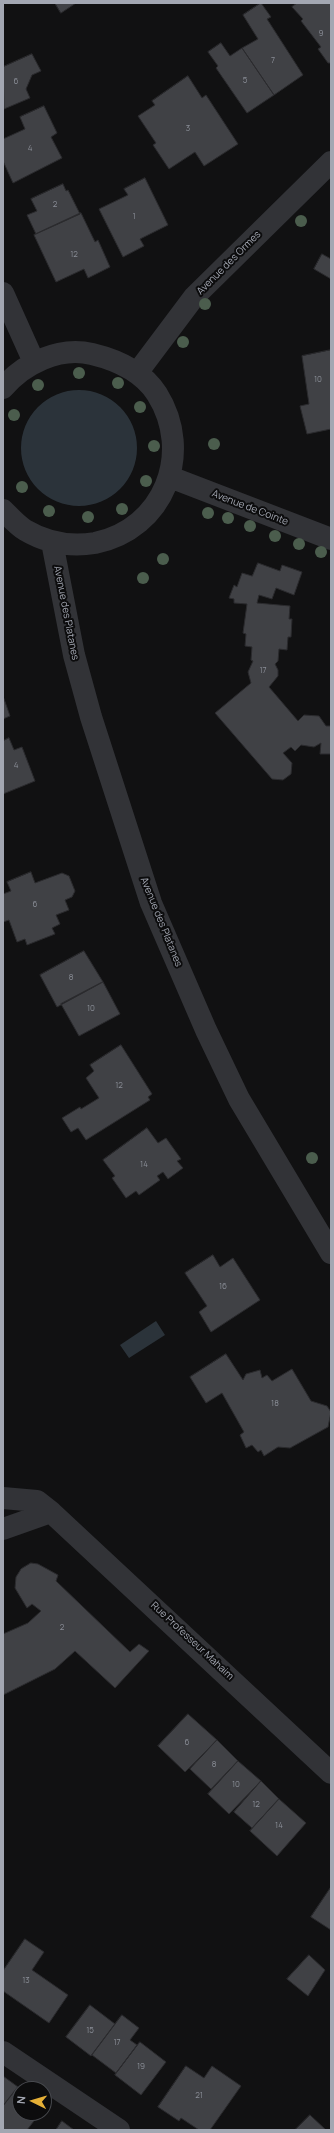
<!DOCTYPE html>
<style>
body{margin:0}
#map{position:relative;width:334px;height:2133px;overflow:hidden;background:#111112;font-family:Manrope,sans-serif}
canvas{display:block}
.frame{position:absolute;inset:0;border:4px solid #a3a7b2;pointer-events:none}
.north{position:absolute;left:12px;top:2081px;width:40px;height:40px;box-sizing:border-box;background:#0c0c0d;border:1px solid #484a4f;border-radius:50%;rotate:275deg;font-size:11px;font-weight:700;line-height:16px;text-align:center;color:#a3a7b2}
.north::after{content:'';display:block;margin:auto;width:14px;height:18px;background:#e5b037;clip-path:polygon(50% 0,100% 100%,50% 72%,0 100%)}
</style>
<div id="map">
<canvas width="334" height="2133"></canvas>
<div class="frame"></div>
<div class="north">N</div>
</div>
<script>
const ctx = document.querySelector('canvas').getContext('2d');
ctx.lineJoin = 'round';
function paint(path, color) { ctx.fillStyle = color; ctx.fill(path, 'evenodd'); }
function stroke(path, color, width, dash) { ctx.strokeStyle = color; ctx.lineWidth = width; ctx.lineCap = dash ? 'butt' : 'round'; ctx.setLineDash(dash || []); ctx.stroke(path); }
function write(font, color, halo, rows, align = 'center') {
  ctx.font = font + ' Manrope,sans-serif'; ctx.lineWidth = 4; ctx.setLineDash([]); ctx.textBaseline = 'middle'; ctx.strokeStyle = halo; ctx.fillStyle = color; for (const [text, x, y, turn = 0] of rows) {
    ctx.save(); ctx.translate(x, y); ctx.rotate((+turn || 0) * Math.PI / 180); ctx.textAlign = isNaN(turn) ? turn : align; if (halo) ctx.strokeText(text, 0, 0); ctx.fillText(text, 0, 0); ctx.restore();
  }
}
paint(new Path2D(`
 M21 448a58 58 0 1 1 116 0a58 58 0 1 1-116 0Z
 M156 1321 165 1335 129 1358 120 1345Z`), '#2b333a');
const building = new Path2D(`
 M55 3H76L61 13Z
 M261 3 271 17 267 19 303 75 274 95 242 48 258 39 243 15Z
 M297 3H331V63H328L318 49 321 47 301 21 303 19 292 7Z
 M221 43 230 56 242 48 274 95 247 113 216 68 218 66 208 52Z
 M32 54 41 71 32 75 26 89 30 98 4 109 3 67Z
 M188 76 202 98 206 95 238 144 204 166 195 152 169 169 153 145 156 143 138 116 155 105 152 101Z
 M44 106 57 133 51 137 62 158 13 183 3 161V139L25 129 20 117Z
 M145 178 168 225 140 239 144 246 123 257 99 209 128 195 124 189Z
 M63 184 66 191 68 190 80 214 36 234 27 215 37 211 31 199Z
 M81 213 95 242 98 240 110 267 88 278 84 269 56 282 34 235Z
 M322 254 331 259V279L314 269Z
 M331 350V429L307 434 300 406 309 404 302 356Z
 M258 563 280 571 282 565 302 572 294 595 276 588 272 599 259 595 257 603 290 606 289 619H292L291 637H288L287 650 279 649 278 661 275 664 278 670V676L269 687 298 721 304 715 319 716 326 726H331V754H320L321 743 314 747 301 745 295 751 291 747 283 753 292 763 291 774 283 780 272 779 215 713 251 683 248 672 253 661 251 660 252 647 245 646 246 634 243 633 247 604 234 603V599L229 598 234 585 237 587 242 573 252 576Z
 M3 696 10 716 3 719Z
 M9 738 14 750 22 747 35 781 3 794V741Z
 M31 872 35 883 62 873 69 876 75 891 72 897 65 900 69 910 56 915 60 924 52 928 55 934 27 945 25 939 17 942 9 920 3 922V894L11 891 7 882Z
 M84 951 103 982 57 1007 40 975Z
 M103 982 120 1014 79 1036 61 1004Z
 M121 1045 152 1094 148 1097 150 1100 86 1140 78 1128 71 1132 62 1118 80 1107 81 1109 99 1098 86 1078 94 1071 90 1065Z
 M147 1128 158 1143 166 1138 181 1159 177 1161 183 1168 168 1179 163 1172 157 1176 160 1180 139 1195 136 1191 126 1198 112 1178 115 1176 103 1160Z
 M213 1255 220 1267 233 1258 260 1300 211 1332 199 1312 207 1306 185 1273Z
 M226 1354 243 1380 246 1374 260 1370 262 1378 267 1375 272 1381 292 1369 311 1401 327 1406 331 1412 328 1427 290 1448 278 1447 264 1456 261 1450 258 1452 252 1445 246 1448 240 1435 244 1432 222 1393 206 1403 190 1377Z
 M31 1563 38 1564 58 1575 56 1581 130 1652 139 1644 149 1651 115 1688 75 1651 55 1669 3 1695V1634L28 1623 41 1611 32 1604 27 1608 15 1588 16 1577 21 1569Z
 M188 1714 217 1740 185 1772 158 1746Z
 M217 1740 238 1761 211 1789 190 1769Z
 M238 1761 261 1781 229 1814 208 1794Z
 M261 1781 279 1799 252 1828 234 1812Z
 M279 1799 306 1823 277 1856 250 1831Z
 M331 1887V1930L311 1917Z
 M25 1939 44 1952 32 1970 68 1995 49 2023 3 1991V1971Z
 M309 1955 325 1970 308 1996 287 1979Z
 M90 2005 115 2024 91 2056 66 2037Z
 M122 2015 139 2028 130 2040 137 2045 116 2073 92 2055Z
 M140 2042 166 2062 141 2095 115 2075Z
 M186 2066 204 2078 212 2066 241 2086 210 2130H199L181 2118 179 2121 158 2107Z
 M3 2076 18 2087 3 2106Z
 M18 2087 20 2089V2113H40L27 2130H3V2106Z
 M310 2115 326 2130H295Z
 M62 2121 74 2130H56Z`);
paint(building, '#404145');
stroke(building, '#2b2b2e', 1);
stroke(new Path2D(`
 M3 293 34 362
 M137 373 194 297 331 162
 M3 388C23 364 59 346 92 354 117 360 143 372 157 394 194 453 164 529 95 543 71 547 47 543 25 530 17 525 10 517 3 510
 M170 477 331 539
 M52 542 74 655 91 717 151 903 206 1030 239 1099 331 1253
 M3 1498 37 1501 51 1512 331 1773
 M3 1529 51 1512
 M3 2052 119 2130`), '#323337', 22);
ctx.fillStyle = '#4b5d4d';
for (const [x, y] of [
 [301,221],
 [205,304],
 [183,342],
 [79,373],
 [118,383],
 [38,385],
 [140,407],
 [14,415],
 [214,444],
 [154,446],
 [146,481],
 [22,487],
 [122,509],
 [49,511],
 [208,513],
 [88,517],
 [228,518],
 [250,526],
 [275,536],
 [299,544],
 [321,552],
 [163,559],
 [143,578],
 [312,1158]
]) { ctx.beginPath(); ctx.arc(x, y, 6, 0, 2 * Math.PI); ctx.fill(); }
write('8px', '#8a8e97', null, [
 ["9",321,34],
 ["7",273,61],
 ["5",245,81],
 ["6",16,82],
 ["3",188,129],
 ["4",30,149],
 ["2",55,205],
 ["1",134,217],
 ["12",74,255],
 ["10",318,380],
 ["17",263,671],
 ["4",16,766],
 ["6",35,905],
 ["8",71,978],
 ["10",91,1009],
 ["12",119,1086],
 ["14",144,1165],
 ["16",223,1287],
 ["18",275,1404],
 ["2",62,1628],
 ["6",187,1743],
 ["8",214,1765],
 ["10",236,1785],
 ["12",256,1805],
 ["14",279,1826],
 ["13",26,1981],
 ["15",90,2031],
 ["17",117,2043],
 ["19",141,2067],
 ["21",199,2096]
]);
write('10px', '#a3a7b2', '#0c0c0d', [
 ["Avenue des Ormes",229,263,-45],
 ["Avenue de Cointe",250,508,21],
 ["Avenue des Platanes",66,613,79],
 ["Avenue des Platanes",161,922,68],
 ["Rue Professeur Mahaim",192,1641,43]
]);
</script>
